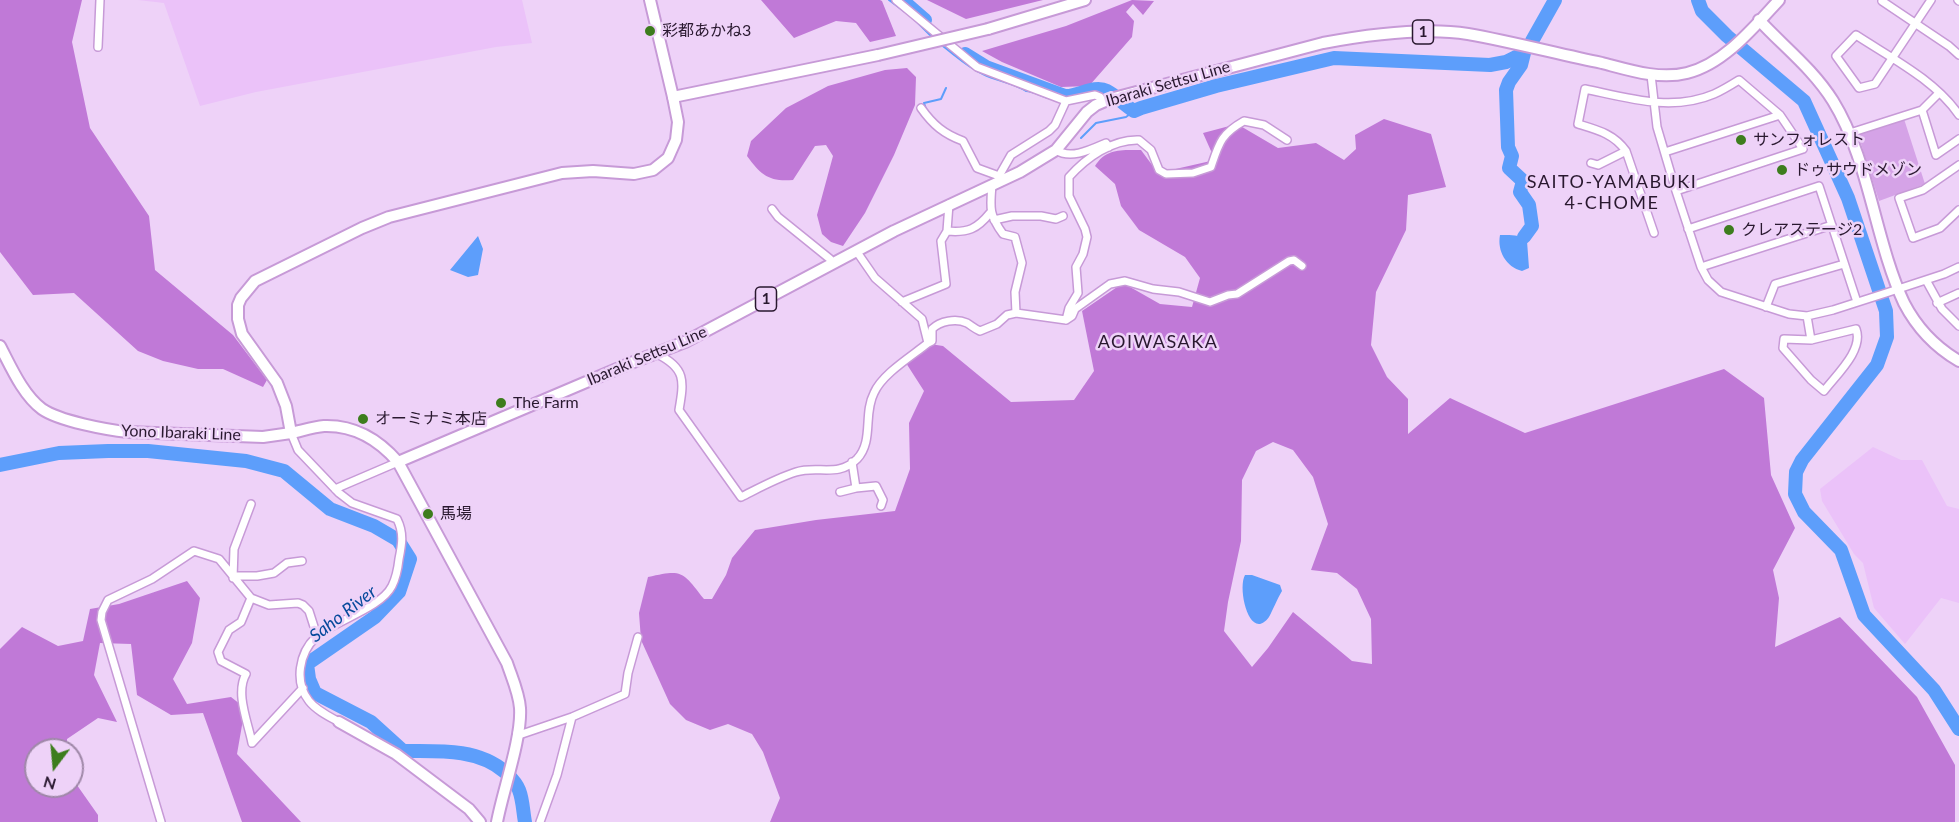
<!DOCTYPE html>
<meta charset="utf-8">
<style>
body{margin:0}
#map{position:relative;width:1959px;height:822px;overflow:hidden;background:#eed2f8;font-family:Lato,sans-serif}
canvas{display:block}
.north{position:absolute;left:24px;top:738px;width:60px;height:60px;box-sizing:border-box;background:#eed2f8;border:2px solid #9f88a8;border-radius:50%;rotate:196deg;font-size:16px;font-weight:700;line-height:24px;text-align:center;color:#29182f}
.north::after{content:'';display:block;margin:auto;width:21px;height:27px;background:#3d7d1d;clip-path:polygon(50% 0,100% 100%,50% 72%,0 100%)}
</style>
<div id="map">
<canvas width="1959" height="822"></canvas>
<div class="north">N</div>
</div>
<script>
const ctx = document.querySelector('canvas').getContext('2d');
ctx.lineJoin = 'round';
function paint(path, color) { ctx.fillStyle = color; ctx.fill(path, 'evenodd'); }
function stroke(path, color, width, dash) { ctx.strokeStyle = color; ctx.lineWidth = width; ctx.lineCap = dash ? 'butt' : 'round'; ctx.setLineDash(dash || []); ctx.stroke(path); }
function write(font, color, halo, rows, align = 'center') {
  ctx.font = font + ' Lato,"Noto Sans JP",sans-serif'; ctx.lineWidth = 5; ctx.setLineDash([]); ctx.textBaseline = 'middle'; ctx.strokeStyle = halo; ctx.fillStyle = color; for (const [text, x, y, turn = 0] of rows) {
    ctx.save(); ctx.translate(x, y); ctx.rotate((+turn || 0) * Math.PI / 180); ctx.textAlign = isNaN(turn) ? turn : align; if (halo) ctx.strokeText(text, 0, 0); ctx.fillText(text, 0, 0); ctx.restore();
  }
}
paint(new Path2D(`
 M138 0H522L532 43 496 47 256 92 200 106 164 3Z
 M1873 447 1901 460H1922L1947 506 1959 509V603L1941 598 1905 644 1874 608 1863 563 1854 554 1822 501 1820 489Z`), '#ebc2f9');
paint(new Path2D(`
 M1904 119 1925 184 1879 201 1858 134Z`), '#d5a3e7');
paint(new Path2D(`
 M0 0H82L72 42 90 128 149 216 155 270 233 335 267 380 263 387 223 369H198L163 361 138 351 74 293 33 295 0 252Z
 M761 0H880L882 1 896 36 870 42 856 23 836 21 794 38Z
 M927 0H1043L966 19Z
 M1132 0 1154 1 1143 15 1133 4 1126 12 1134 21 1132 37 1089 86 1061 87 1002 62 982 51 1066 26Z
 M907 68 916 77 915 105 894 155 865 213 843 246 831 242 822 234 817 215 833 156 826 145 815 146 793 180C769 182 761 175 747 156L751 141 786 108 828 86 885 70Z
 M1384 119 1431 134 1446 187 1408 195 1406 230 1376 292 1371 345 1387 377 1408 399V434L1450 398 1525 433 1724 369 1764 398 1771 475 1795 528 1773 570 1779 598 1775 647 1840 617 1917 697 1955 765V822H770L780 798 763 752 752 734 728 724 710 730 686 720 670 704 641 640 639 613 648 577C683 569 682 571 704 599H712L726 575 732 558 755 530 816 520 895 511 910 469 909 423 924 391 906 363 930 344 943 346 1011 402 1074 400 1094 371 1082 311 1123 283 1160 304 1192 307 1200 278 1185 257 1139 230 1121 206 1115 184 1095 166C1106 148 1122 150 1141 150L1158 173 1215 160 1203 133 1237 124 1278 148 1316 143 1344 160 1356 149 1355 135ZM1273 442 1293 450 1313 477 1328 524 1311 570 1337 573 1357 589 1371 619 1372 664 1352 661 1293 612 1268 648 1252 667 1224 631 1228 602 1241 541 1242 480 1256 451Z
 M187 581 200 598 192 643 173 679 187 704 231 697 245 708 237 754 301 822H242L203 713 171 715 137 695 131 644 100 643 94 675 117 722 98 718 67 739V750H36V786H72V778L98 815V822H0V649L22 627 58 646 83 641 90 609 119 604Z`), '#c079d7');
paint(new Path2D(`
 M1500 235C1509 235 1521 234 1527 241L1529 268 1522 271C1506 267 1497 251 1500 235Z
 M478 236 483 249 478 275 468 277 450 270Z
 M1245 575H1252L1280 585 1282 591C1277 599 1273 610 1269 617 1250 643 1237 589 1245 575Z`), '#5d9efb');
stroke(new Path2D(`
 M889 0 905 12
 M912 17 933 38
 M940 44C954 54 967 67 983 74 997 81 1014 83 1026 91 1035 91 1044 99 1054 99
 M926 109 924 103 941 99 946 88
 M1081 138 1096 123 1126 117 1134 111`), '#5d9efb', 2);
stroke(new Path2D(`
 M902 0 925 20
 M1698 0 1702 11 1727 36 1804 101 1848 198 1886 311 1887 337 1877 365 1802 460 1796 472 1795 494 1804 512 1841 550 1864 615 1934 690 1959 729
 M1532 41 1555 0
 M1524 53 1521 65 1509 82 1506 90 1508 147 1512 156 1509 168 1523 181 1520 192 1529 205 1532 226 1524 237
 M965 54 986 67 1065 96C1078 97 1094 84 1107 91 1117 96 1124 105 1134 111L1141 108 1216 86 1334 58 1490 65 1506 62 1524 53
 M0 465 59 453 108 451H148L246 461 284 471 330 509 374 526 398 540 410 559 399 592 375 617 307 664 309 679 315 693 371 722 403 751C437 751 478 748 505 772 511 778 516 782 519 790 523 800 523 812 525 822`), '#5d9efb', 14);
const street = new Path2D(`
 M896 0 977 67 1066 101 1095 95 1100 97 1103 102
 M1931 0 1875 84 1859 88 1836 56 1856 35C1891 58 1935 80 1959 115
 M1958 0 1959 1
 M1882 1 1949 46 1959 55
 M98 47 100 0
 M1651 75 1657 127 1676 191 1701 267 1708 280 1721 292 1789 314 1807 316 1833 310 1886 293 1944 274 1959 267
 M921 108C933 125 944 134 963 141L977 168 999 176
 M1922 110 1936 155 1959 139
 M1850 133 1922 110 1939 93
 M1056 150C1071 160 1092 149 1106 143L1109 147
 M1665 152 1780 115
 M1591 163 1598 165 1626 151
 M1959 165 1923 190 1899 198 1913 238 1940 228 1959 210
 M1002 180 999 176 1011 155 1049 131 1055 125 1066 101
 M992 185C990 208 989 215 1003 234L1015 237 1022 263 1015 292 1016 313
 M772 209 778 217 830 259 831 264
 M994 220 1012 216H1041L1056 219 1063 216
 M1688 229 1819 186 1857 302
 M947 231C968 233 977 229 990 213
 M1654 233 1626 151C1614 134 1598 130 1578 124L1585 89C1628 98 1672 112 1714 94 1723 90 1731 85 1739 80L1780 115 1803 149 1676 191
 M1701 267 1832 225
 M1926 280 1942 309 1959 326
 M902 302 946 284 941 241 947 231 949 204
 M1937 303 1959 293
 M1766 307 1775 284 1844 264
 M1807 316 1811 340 1856 329C1864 350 1836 375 1824 391L1811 380 1783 348 1784 339 1811 340
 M1066 320 1072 316 1075 309 1110 284 1125 281 1153 289 1179 292 1210 302 1228 295 1237 294 1289 261 1294 260 1302 266
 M928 343 932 341V329C940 321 956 318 967 323 972 326 975 329 980 331L997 324 1007 315 1016 313 1066 320 1069 308 1078 293 1076 267 1083 254 1087 237 1085 229 1069 196V177C1086 158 1112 139 1139 140L1151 150 1159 170 1166 174 1193 173 1211 167C1219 143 1221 134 1244 121L1264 125 1287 140
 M657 354C686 368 684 381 679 410L741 497C759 488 777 478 796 472 818 465 838 478 857 459 874 441 863 414 874 393 882 374 912 356 928 343L922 319 875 278 857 252
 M291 433 298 450 339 493 352 503 397 519C404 533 402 544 399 559 398 568 396 578 392 586 381 608 334 621 316 637 299 653 294 682 309 701 316 710 328 716 339 722
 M852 462 856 488
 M335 489 398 462
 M840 492 856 488 876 486 883 500 881 506
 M233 576H257L274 573 287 563 302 561
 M233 578 234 549 251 504
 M251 598 269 605 298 603 303 605 309 611 317 636
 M517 733 522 734 572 717 625 694 628 673 638 637
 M161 822 101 620 102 612 108 600 152 579 194 551 219 559 251 598 241 622 229 630 218 652 221 661 246 674C235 693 248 722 252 743L303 688
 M540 822 557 775 572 717`);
const secondary = new Path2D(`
 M650 0 673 97
 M1759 20C1784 47 1813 69 1833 101 1869 159 1875 241 1904 303 1917 328 1935 347 1959 361
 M0 346C11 367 23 395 42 409 59 421 107 430 128 432L263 437 291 433
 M339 722 396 754 469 809 480 822`);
const primary = new Path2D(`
 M988 29 1085 0
 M398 462 631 363 685 342 894 231 1020 172 1056 150 1087 112 1096 105 1110 99 1323 43C1366 35 1425 27 1468 34 1513 42 1558 54 1602 63 1629 70 1659 80 1687 73 1724 64 1754 27 1779 0
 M497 822C503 790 522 738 520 708 519 693 512 678 507 663L398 462C379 440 355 425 324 426 313 427 301 431 291 433L286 406 277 383 242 334 238 319V305L241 298 255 281 362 228 389 217 562 173 593 171 634 174 653 170 668 158 676 140 678 122 673 97 878 55`);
stroke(street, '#c79ad7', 10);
stroke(secondary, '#c79ad7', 14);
stroke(primary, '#c79ad7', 14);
stroke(street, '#fff', 7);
stroke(secondary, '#fff', 10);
stroke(primary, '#fff', 10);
const primaryBridge = new Path2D(`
 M878 55 988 29`);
stroke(primaryBridge, '#c79ad7', 14, []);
stroke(primaryBridge, '#fff', 10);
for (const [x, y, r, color] of [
 [650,31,6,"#3d7d1d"],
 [1741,140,6,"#3d7d1d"],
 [1782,170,6,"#3d7d1d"],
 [1729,230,6,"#3d7d1d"],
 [501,403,6,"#3d7d1d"],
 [363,419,6,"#3d7d1d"],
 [428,514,6,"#3d7d1d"]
]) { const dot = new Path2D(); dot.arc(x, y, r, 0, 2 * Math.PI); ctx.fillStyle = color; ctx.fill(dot); stroke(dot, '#eed2f8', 2); }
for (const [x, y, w] of [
 [1423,32,21],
 [766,299,21]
]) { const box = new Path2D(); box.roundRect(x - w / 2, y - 12, w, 24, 4.5); ctx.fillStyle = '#eed2f8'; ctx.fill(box); stroke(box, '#29182f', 1.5); }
write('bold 15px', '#29182f', null, [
 ["1",1423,32],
 ["1",766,299]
]);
write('16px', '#29182f', '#eed2f8', [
 ["彩都あかね3",662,31],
 ["サンフォレスト",1753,140],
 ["ドゥサウドメゾン",1794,170],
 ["クレアステージ2",1741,230],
 ["The Farm",513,403],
 ["オーミナミ本店",375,419],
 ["馬場",440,514]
], 'left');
write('16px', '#29182f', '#eed2f8', [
 ["Ibaraki Settsu Line",1168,84,-16],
 ["Ibaraki Settsu Line",647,356,-23],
 ["Yono Ibaraki Line",181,433,2]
]);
ctx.letterSpacing = '1.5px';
write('18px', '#29182f', '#eed2f8', [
 ["SAITO-YAMABUKI",1612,182],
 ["4-CHOME",1612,203],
 ["AOIWASAKA",1158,342]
]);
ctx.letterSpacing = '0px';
write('italic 18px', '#074a9c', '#eed2f8', [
 ["Saho River",343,614,-38]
]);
</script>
